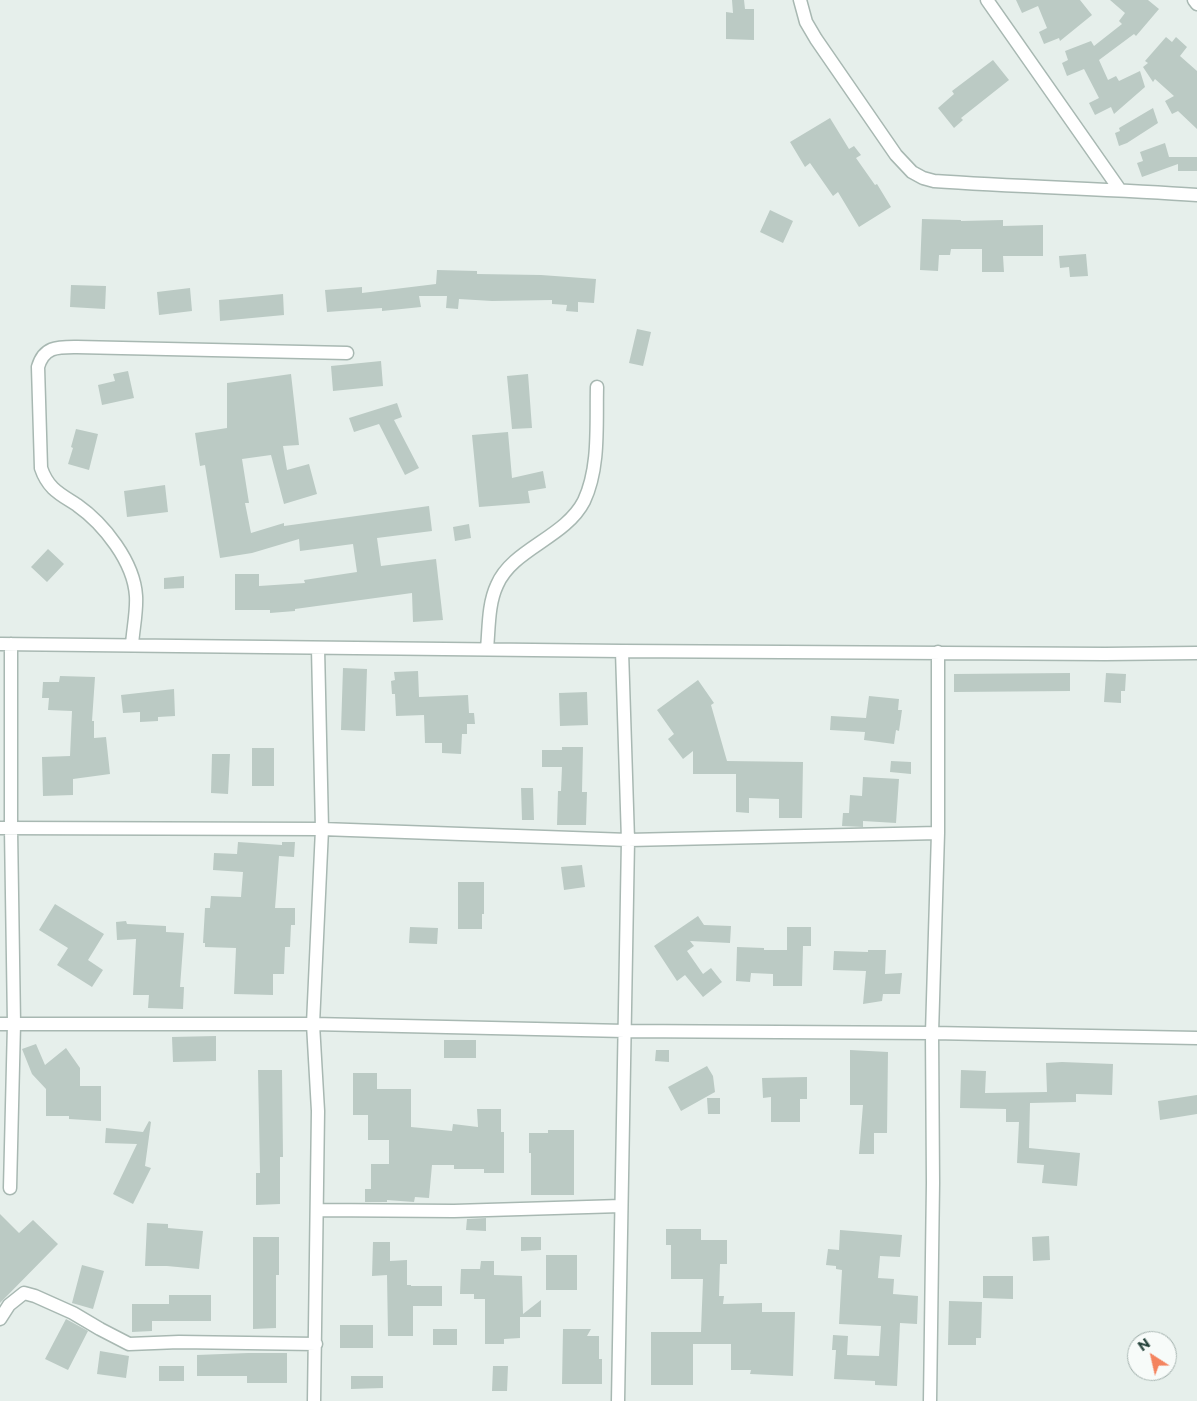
<!DOCTYPE html>
<style>
body{margin:0}
#map{position:relative;width:1197px;height:1401px;overflow:hidden;background:#e6efeb;font-family:Montserrat,sans-serif}
canvas{display:block}
.north{position:absolute;left:1127px;top:1331px;width:50px;height:50px;box-sizing:border-box;background:#f7fbf9;border:1px solid #a3b1ad;border-radius:50%;rotate:325deg;font-size:14px;font-weight:700;line-height:20px;text-align:center;color:#24423a}
.north::after{content:'';display:block;margin:auto;width:18px;height:22px;background:#f4845f;clip-path:polygon(50% 0,100% 100%,50% 72%,0 100%)}
</style>
<div id="map">
<canvas width="1197" height="1401"></canvas>
<div class="north">N</div>
</div>
<script>
const ctx = document.querySelector('canvas').getContext('2d');
ctx.lineJoin = 'round';
function paint(path, color) { ctx.fillStyle = color; ctx.fill(path, 'evenodd'); }
function stroke(path, color, width, dash) { ctx.strokeStyle = color; ctx.lineWidth = width; ctx.lineCap = dash ? 'butt' : 'round'; ctx.setLineDash(dash || []); ctx.stroke(path); }
paint(new Path2D(`
 M732 0H744L745 9H754V40L726 39V12L733 13Z
 M1016 0H1080L1092 15 1060 41 1059 38 1044 44 1039 32 1047 28 1038 6 1022 13Z
 M1110 0H1148L1159 9 1136 36 1134 34 1099 60 1108 80 1116 76 1119 81 1140 71 1145 87 1114 114 1111 107 1095 115 1089 103 1099 98 1084 69 1067 76 1062 63 1068 60 1065 51 1091 41 1094 46 1122 24 1119 21 1125 13Z
 M1166 37 1172 42 1176 37 1187 47 1180 56 1197 71V129L1178 111 1172 114 1165 101 1174 96 1155 79 1153 82 1143 67 1148 63 1145 61Z
 M993 60 1009 80 961 118 963 120 954 128 938 108 954 94 952 91Z
 M1153 108 1158 123 1127 143 1119 146 1115 133 1120 131 1119 128Z
 M830 118 849 149 854 146 861 155 856 158 875 185 877 184 891 207 859 227 838 192 833 196 810 163 805 167 790 142Z
 M1165 143 1169 157H1197V171H1178V164L1142 177 1137 163 1143 161 1140 152Z
 M770 210 793 221 783 243 760 232Z
 M922 219 961 220V221L1003 220V226L1043 225V256H1003L1004 272H982V249H951L950 255H939L938 271 920 270Z
 M1086 254 1088 276 1070 277 1069 267 1060 268 1059 256Z
 M437 270 477 271V274L541 275 596 279 594 303 578 302V312L566 311 567 305 552 304V300L492 301 459 299 458 309 446 308 447 296H419L421 307 382 311V308L327 312 325 290 362 287V293L436 284Z
 M71 285 106 286 105 309 70 307Z
 M190 288 192 311 159 315 157 292Z
 M283 294 284 315 220 321 219 300Z
 M637 329 651 332 643 366 629 363Z
 M381 361 383 386 333 391 331 366Z
 M128 371 134 398 102 405 98 385 115 381 113 374Z
 M291 374 299 445 283 446 287 470 309 464 317 494 284 504 271 455 242 459 249 503H245L251 533 284 523V526L429 506 432 531 377 538 381 566 436 559 443 620 413 622 412 593 295 609V611L270 613V610H235V574H259V586L305 583 304 580 357 572 353 544 300 551 299 539 252 553 220 558 205 465 200 466 195 433 227 428V383Z
 M528 374 532 428 512 429 507 376Z
 M397 403 402 417 394 420 419 468 405 475 379 424 354 432 349 418Z
 M76 429 98 434 89 470 68 464 73 448 71 447Z
 M508 432 512 478 543 471 546 488 528 491 530 503 479 507 472 435Z
 M165 485 168 512 127 517 124 491Z
 M469 524 471 538 455 541 453 527Z
 M48 549 64 564 47 582 31 567Z
 M184 576V588L164 589V578Z
 M343 668 367 669 365 731 341 730Z
 M418 671 419 697 468 695 469 713H474L475 724H467V734H462L461 754 442 753V743H425L424 715 396 716 395 694H392L391 681 395 680 394 672Z
 M1070 673V691L954 692V674Z
 M1106 673 1126 674 1125 691H1121V703L1104 702Z
 M60 676 95 677 92 721H94V738L106 737 110 774 73 779V795L43 796 42 757 70 756 72 711 48 710 49 698H42L43 682H59Z
 M698 680 714 703 711 705 727 761 803 762 802 818H779V799L749 798V813L736 812V774H693V751L683 759 668 739 674 734 657 710Z
 M174 689 175 716 158 717V721L140 722V712L123 713 121 695Z
 M587 692 588 725 560 726 559 693Z
 M869 696 899 699 898 710H902L899 731 896 730 894 744 864 740 865 732 830 730 831 716 866 718Z
 M562 747H583L582 792H587L586 825H557L558 791H561L562 767H542V750H562Z
 M252 748H274V786H252Z
 M212 754H230L228 794 211 793Z
 M891 761 911 762V774L890 772Z
 M863 777 899 779 896 823 863 821V827L842 826 843 813H849L850 795 862 796Z
 M521 788H533L534 820H522Z
 M238 842 282 845V842H295L294 857 279 856 275 908H295V925H291L290 947H285L284 974H273V995L234 994 236 948 205 947V943H203L205 908H210L211 896 241 897 243 872 213 870 214 853 237 854Z
 M582 865 585 887 564 890 561 867Z
 M458 882H484V914H482V929H458Z
 M55 904 104 934 88 960 103 970 92 987 57 965 68 948 39 930Z
 M698 916 704 925 731 926 730 943 690 941 694 946 687 951 703 974 711 968 722 982 703 997 685 975 677 981 654 946Z
 M126 921 127 924 166 926V932L184 933 180 987H184L183 1009 148 1008 149 995H133L136 939 117 940 116 922Z
 M410 927 438 928 437 944 409 943Z
 M787 927H811V946H803L802 986H773V974L751 973 750 982 736 981 737 947 764 948V950H787Z
 M868 950H886L885 974 902 973 900 994H883L882 1001 863 1004 866 971 833 970 834 951 868 952Z
 M216 1036V1061L173 1062 172 1037Z
 M444 1040H476V1058H444Z
 M36 1044 45 1065 66 1048 80 1068V1086H101V1121L69 1119V1116H46V1089L32 1074 22 1049Z
 M656 1050H669V1062L655 1061Z
 M850 1050 888 1052 887 1133H874V1154H859L863 1105H850Z
 M1062 1062 1113 1064 1112 1095 1076 1094V1102L1030 1103 1029 1148 1080 1153 1077 1186 1042 1183 1044 1165 1017 1163 1019 1122H1006V1109L960 1108 961 1070 986 1071 985 1093 1047 1092 1046 1063Z
 M707 1066 713 1076 715 1092 681 1111 668 1087Z
 M258 1070H282L283 1157H280V1204L256 1205V1173H260Z
 M353 1073H377V1089H411V1127L452 1131 453 1124 478 1127 477 1109H501V1132H504V1173H484V1169H454V1165H432L429 1198 415 1197 414 1202 387 1200V1202H365V1189H371V1164H389V1140H368V1115H353Z
 M807 1077V1099H800V1122H771V1097L763 1098 762 1078Z
 M1197 1095V1114L1160 1120 1158 1101Z
 M707 1098H720V1114H708Z
 M149 1121 151 1122 145 1166 151 1168 133 1204 113 1194 137 1144 105 1143 106 1128 143 1132Z
 M548 1130H574V1195H531V1153H529V1133H548Z
 M0 1214 19 1233 33 1220 58 1244 0 1303Z
 M486 1218V1231L466 1230 467 1219Z
 M147 1223 168 1224V1228L203 1231 199 1269 167 1266H145Z
 M666 1229H701V1240H727V1264H720L719 1296H724L723 1304 762 1303V1312H795L793 1376 750 1374 751 1370H731V1344H693V1385H651V1332H701L703 1279H671V1245H666Z
 M840 1230 902 1235 900 1257 880 1256 878 1278 894 1279 893 1294 918 1296 917 1324 900 1323 897 1386 875 1385V1381L834 1379 836 1350H832L833 1335 848 1336 847 1355 879 1356 881 1326 839 1324 842 1270 836 1269V1266L826 1265 828 1249 839 1250Z
 M1049 1236 1050 1260 1033 1261 1032 1237Z
 M253 1237H279V1275H276V1328L253 1329Z
 M521 1237H541V1250L521 1251Z
 M373 1242H390V1261L407 1260V1285H411V1286H442V1306H413V1336H388L387 1275 372 1276Z
 M546 1255H577V1290H546Z
 M481 1261H494V1275L522 1276 523 1314 541 1300V1317H520V1338L504 1339V1344H485V1299H474V1294H460L461 1269H480Z
 M82 1265 104 1271 93 1309 72 1303Z
 M983 1276H1013V1299L983 1298Z
 M169 1295H211V1321H152V1331L132 1332V1304H169Z
 M949 1301 982 1302 981 1338H976V1345H948Z
 M66 1319 88 1331 68 1370 45 1359Z
 M340 1325H373V1348H340Z
 M433 1329H457V1345H433Z
 M563 1329H591L587 1336H599V1359H602V1384H562Z
 M100 1351 129 1356 126 1378 97 1374Z
 M248 1353H287V1383H247V1376H197V1355Z
 M159 1366H184V1381H159Z
 M493 1366H508L507 1391H492Z
 M351 1376H383V1388L351 1389Z`), '#bbcac4');
const minor = new Path2D(`
 M800 0 806 22 816 39 896 155 912 172 923 178 934 181C1021 187 1109 189 1197 195
 M987 0 1120 190
 M1194 0 1197 4
 M0 644 622 651 1105 654 1197 653
 M132 645C133 629 137 612 136 596 134 562 104 524 77 505 60 494 48 489 41 468L38 367C44 346 58 347 77 347L347 353
 M487 649C489 628 488 604 497 585 512 549 565 538 584 501 600 467 596 424 597 387
 M0 828 322 829 628 840 938 833
 M0 1024H313L625 1031 932 1033 1197 1038
 M10 1188 14 1024 11 829V644
 M317 1210 454 1211 621 1206
 M0 1319 9 1305 24 1293 35 1296 73 1313 100 1329 129 1344 179 1342 316 1344
 M314 1401 318 1111 313 1024 322 829 318 648
 M618 1401 628 840 622 651
 M930 1401 933 1183 932 1033 938 833V652`);
stroke(minor, '#a8b8b2', 15);
stroke(minor, '#fff', 12);
</script>
